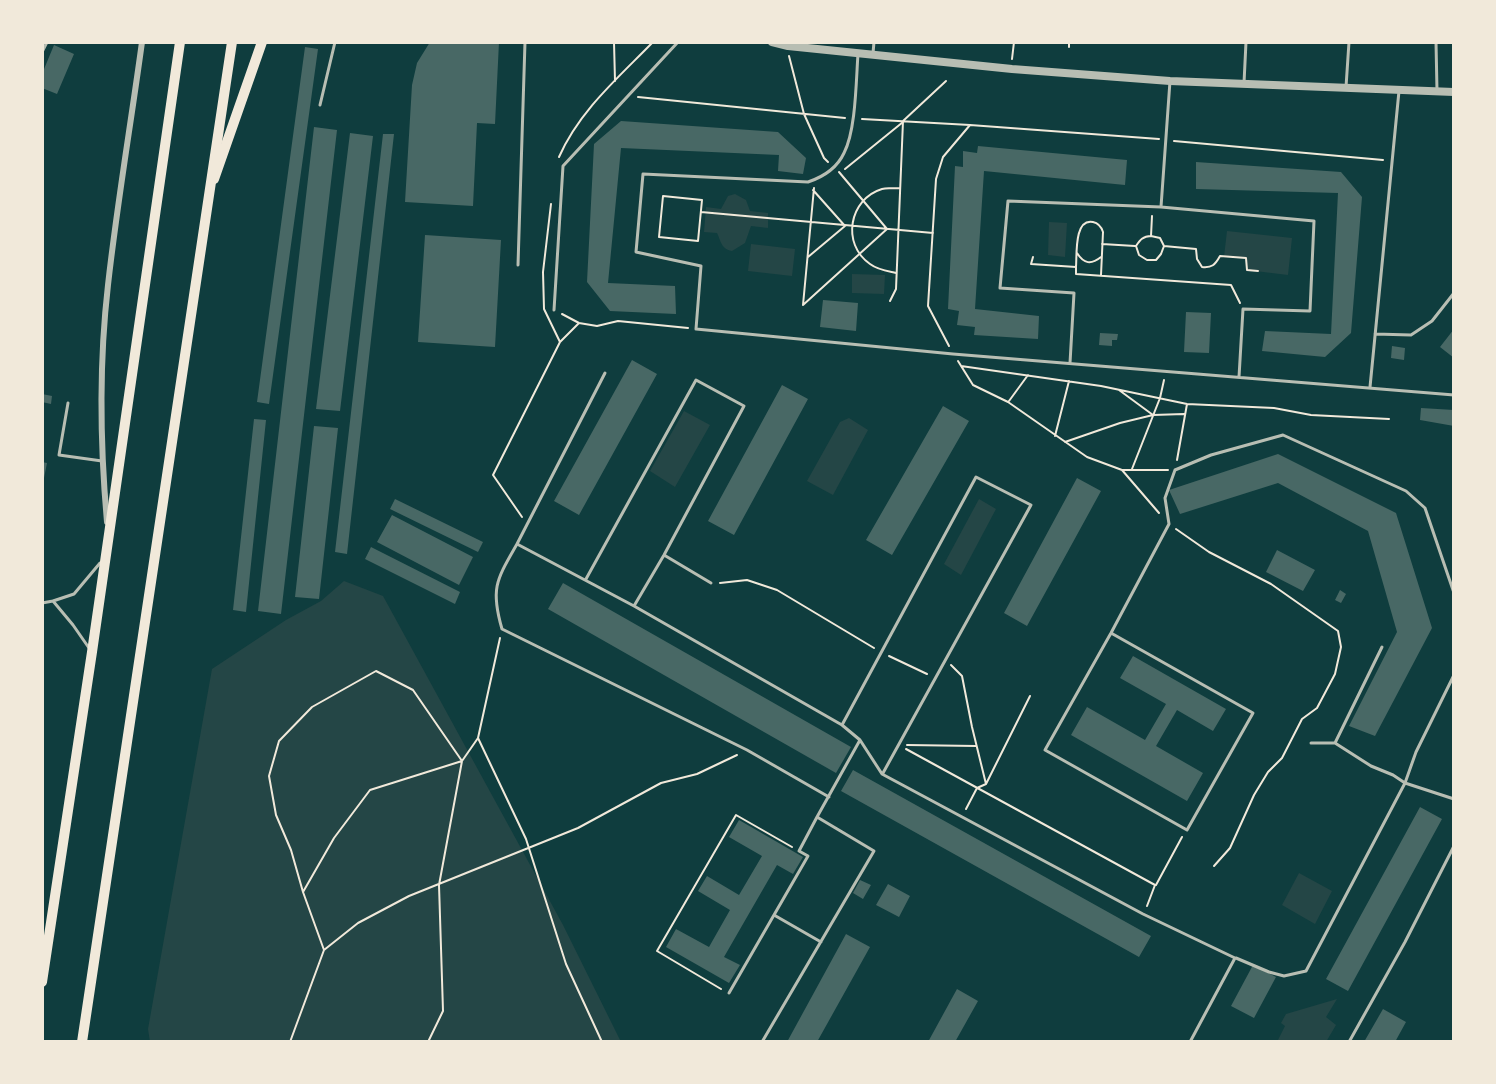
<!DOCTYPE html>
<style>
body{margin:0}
#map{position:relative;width:1496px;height:1084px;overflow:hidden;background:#0f3d3e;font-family:Ubuntu,sans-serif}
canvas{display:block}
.frame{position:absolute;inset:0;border:44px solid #f1e9da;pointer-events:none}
</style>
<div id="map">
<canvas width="1496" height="1084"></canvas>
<div class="frame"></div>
</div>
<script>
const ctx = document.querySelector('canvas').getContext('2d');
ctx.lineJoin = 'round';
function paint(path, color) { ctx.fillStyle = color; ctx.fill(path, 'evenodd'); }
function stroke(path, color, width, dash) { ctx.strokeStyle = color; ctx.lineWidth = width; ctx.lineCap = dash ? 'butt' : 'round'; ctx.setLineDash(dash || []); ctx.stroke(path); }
paint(new Path2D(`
 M735 194 746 200 750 211 768 213V228L751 226 745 243 732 251C721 249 721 241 717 233L704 232 706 207 721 209 728 196Z
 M1049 222 1067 223 1065 257 1048 255Z
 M1227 231 1292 238 1288 275 1247 270 1246 258 1224 257Z
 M751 244 795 249 792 276 748 271Z
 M852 274 885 275 884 294 852 293Z
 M684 411 710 425 675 487 650 471Z
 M849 418 868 430 833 495 807 481 840 422Z
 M979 499 996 509 961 575 944 564Z
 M344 581 383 596 563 925 621 1042H150L148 1029 212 669 286 620 321 601Z
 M1299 873 1332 891 1315 924 1282 905Z
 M1337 999 1326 1017 1336 1025 1326 1042H1277L1285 1026 1281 1023 1286 1014Z`), '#244646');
paint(new Path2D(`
 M430 42H499L495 124 477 123 473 206 405 202 412 85 417 63Z
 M54 45 74 54 57 94 42 88V74Z
 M305 47 318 49 269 404 257 402Z
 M621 121 778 132 806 158 803 174 778 171 779 155 621 148 608 283 675 286 676 314 610 311 587 282 594 144Z
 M314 127 337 130 281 614 258 611Z
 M350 133 373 136 340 411 316 409Z
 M383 134H394L347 554 335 552Z
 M978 146 1127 160 1125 185 984 171 975 309 1039 316 1038 339 974 335 975 327 957 325 959 311 948 309 955 166 963 167V151L977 153Z
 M1196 162 1341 172 1362 197 1351 333 1325 357 1262 351 1265 331 1331 334 1338 193 1196 189Z
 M425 235 501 240 495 347 418 342Z
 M823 300 858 303 856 331 820 327Z
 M1186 312 1211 313 1209 353 1184 352Z
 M1454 329V358L1440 347Z
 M1100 333 1118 334 1117 340H1112V346L1099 345Z
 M1392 346 1405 348 1404 360 1391 358Z
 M632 360 657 374 579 515 554 501Z
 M782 385 808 399 734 535 708 521Z
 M42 394 52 396 51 404 42 402Z
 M943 406 969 421 892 555 866 540Z
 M1421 408 1454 410V426L1420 420Z
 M254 419 266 420 246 612 233 610Z
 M314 426 338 428 319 599 295 597Z
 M1278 454 1396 513 1432 628 1375 736 1349 726 1397 632 1368 531 1278 483 1180 514 1169 490Z
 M42 462 47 463 43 483H42Z
 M1077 478 1101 491 1027 626 1004 613Z
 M395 499 483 542 478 552 390 509Z
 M392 515 473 557 459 585 377 542Z
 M371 547 460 592 455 604 365 559Z
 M1277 550 1315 570 1303 591 1266 572Z
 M563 583 851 747 836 773 548 609Z
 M1340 590 1346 594 1341 603 1335 600Z
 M1133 656 1226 709 1213 731 1177 710 1156 746 1203 773 1187 801 1071 735 1087 707 1145 740 1166 704 1120 678Z
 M853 770 1151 936 1139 957 841 791Z
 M1420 807 1442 819 1348 991 1326 979Z
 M739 820 803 857 793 874 777 865 762 891 724 957 740 965 729 983 666 947 676 929 709 947 730 910 698 891 707 876 739 895 762 856 729 837Z
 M860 880 871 885 863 899 853 893Z
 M888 884 910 896 899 917 876 905Z
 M846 934 870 947 817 1042H787Z
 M1253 965 1276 977 1254 1018 1231 1006Z
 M957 989 978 1001 955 1042H928Z
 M1383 1009 1406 1022 1395 1042H1364Z`), '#486865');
stroke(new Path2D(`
 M614 42 615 81
 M1069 47V42
 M789 56 804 114 824 158 828 162
 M1012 59 1014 42
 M638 97 845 118
 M862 119 970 125 1159 139
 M1174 141 1383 160
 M559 157C580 110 618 78 653 42
 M845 169 903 122
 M663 196 702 200 698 241 659 237Z
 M551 204 543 272 544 309 560 342
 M701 212 933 233
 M1151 236C1143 236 1140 240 1136 246L1139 255 1147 260H1156L1161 254 1164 246 1160 238 1151 236 1152 216
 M1102 244 1135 246
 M1164 246 1196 249 1197 259 1202 267C1212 268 1215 265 1220 256L1246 258 1247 270 1258 271
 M1077 253C1084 264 1091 265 1101 257
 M808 257 845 226 813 190
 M1033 257 1031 264 1076 267V274L1231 285 1240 303
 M1076 267C1077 255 1074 218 1093 222 1098 223 1101 226 1103 232L1101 275
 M896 273C887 271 878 270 870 264 841 244 849 199 882 189 887 188 894 188 900 188
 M890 301 896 289 903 121 946 81
 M803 305 887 229 839 172
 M803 305 814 188
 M562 314 579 323 597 326 618 321 688 328
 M949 346 928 306 936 179 943 157 970 125
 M958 361 973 385 1008 402 1087 457 1122 470H1168
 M961 366 1101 386 1187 404 1274 408 1311 415 1389 419
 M1119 390 1153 415
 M1009 401 1028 375
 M1055 436 1069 381
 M1065 442 1120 423 1153 415 1184 414
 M1177 460 1187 404
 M1132 469 1160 398 1164 380
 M1122 470 1159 513
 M522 517 493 475 560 342 579 323
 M1176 529 1209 552 1271 584 1338 631 1341 647 1335 674 1317 708 1302 719 1282 758 1268 772 1254 795 1230 848 1214 866
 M720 583 747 580 777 590 874 648
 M889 656 927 674
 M951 665 962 676 972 727 986 784
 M478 738 526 839 566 964 602 1042
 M907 745 976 746
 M906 749 1155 885 1147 906
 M966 809 977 788 986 784 1030 696
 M1156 885 1182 837
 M303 892 334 838 370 790 462 761
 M324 950 358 923 409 896 578 828 661 783 697 774 737 755
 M721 989 657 951 736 815 792 847
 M290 1042 324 950 303 892 291 850 276 815 269 776 279 741 312 707 376 671 413 690 462 761
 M428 1042 443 1011 439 885 462 761 478 738 500 638`), '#f1e9da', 2);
stroke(new Path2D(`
 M1436 42 1437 91
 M42 52 47 42
 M873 53 874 42
 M858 54C856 81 856 130 844 153 837 168 823 177 808 182L643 174 636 252 701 266 696 329 953 354 1454 395
 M1170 81 1161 207 1314 221 1310 311 1243 309 1239 377
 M1244 83 1246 42
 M1346 87 1349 42
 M320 105 335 42
 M1454 231V233
 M518 265 525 42
 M554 310 563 166 678 42
 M1375 334 1411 335 1432 321 1454 293
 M1070 363 1074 293 1000 288 1008 201 1161 207
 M1370 387 1399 91
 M68 403 59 455 102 461
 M517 544 605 373
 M664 555 711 583
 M586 579 696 380 744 406 664 555 634 606
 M42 603 53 601
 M1111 633 1253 713 1187 830 1045 750 1111 633 1169 524 1165 498 1175 470 1211 455 1283 435 1406 491 1425 508 1454 593
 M89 648 73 625 53 601 74 594 100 563
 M842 725 976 477 1031 505 883 773
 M1311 743H1335L1371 766 1393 775 1405 783 1454 799
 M1335 743 1382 647
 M829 797 747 750 502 629C490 588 497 579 517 544L634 606 842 725 860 740 882 774 1143 914 1235 958 1190 1042
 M774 915 821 942
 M1236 958 1269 972 1284 976 1306 971 1405 783 1416 752 1454 675
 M729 993 808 856 799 851 817 817
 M762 1042 874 851 817 817 860 740
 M1349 1042 1405 942 1454 846`), '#b8beb3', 3);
stroke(new Path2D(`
 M107 522C100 444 99 363 108 285 117 204 131 123 142 42`), '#b8beb3', 6);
stroke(new Path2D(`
 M772 42 788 46 1012 69 1170 81 1454 92`), '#b8beb3', 8);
stroke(new Path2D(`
 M214 179 262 42`), '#f1e9da', 10);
stroke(new Path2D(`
 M42 982 92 652 180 42
 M82 1042 232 42`), '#f1e9da', 10);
</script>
